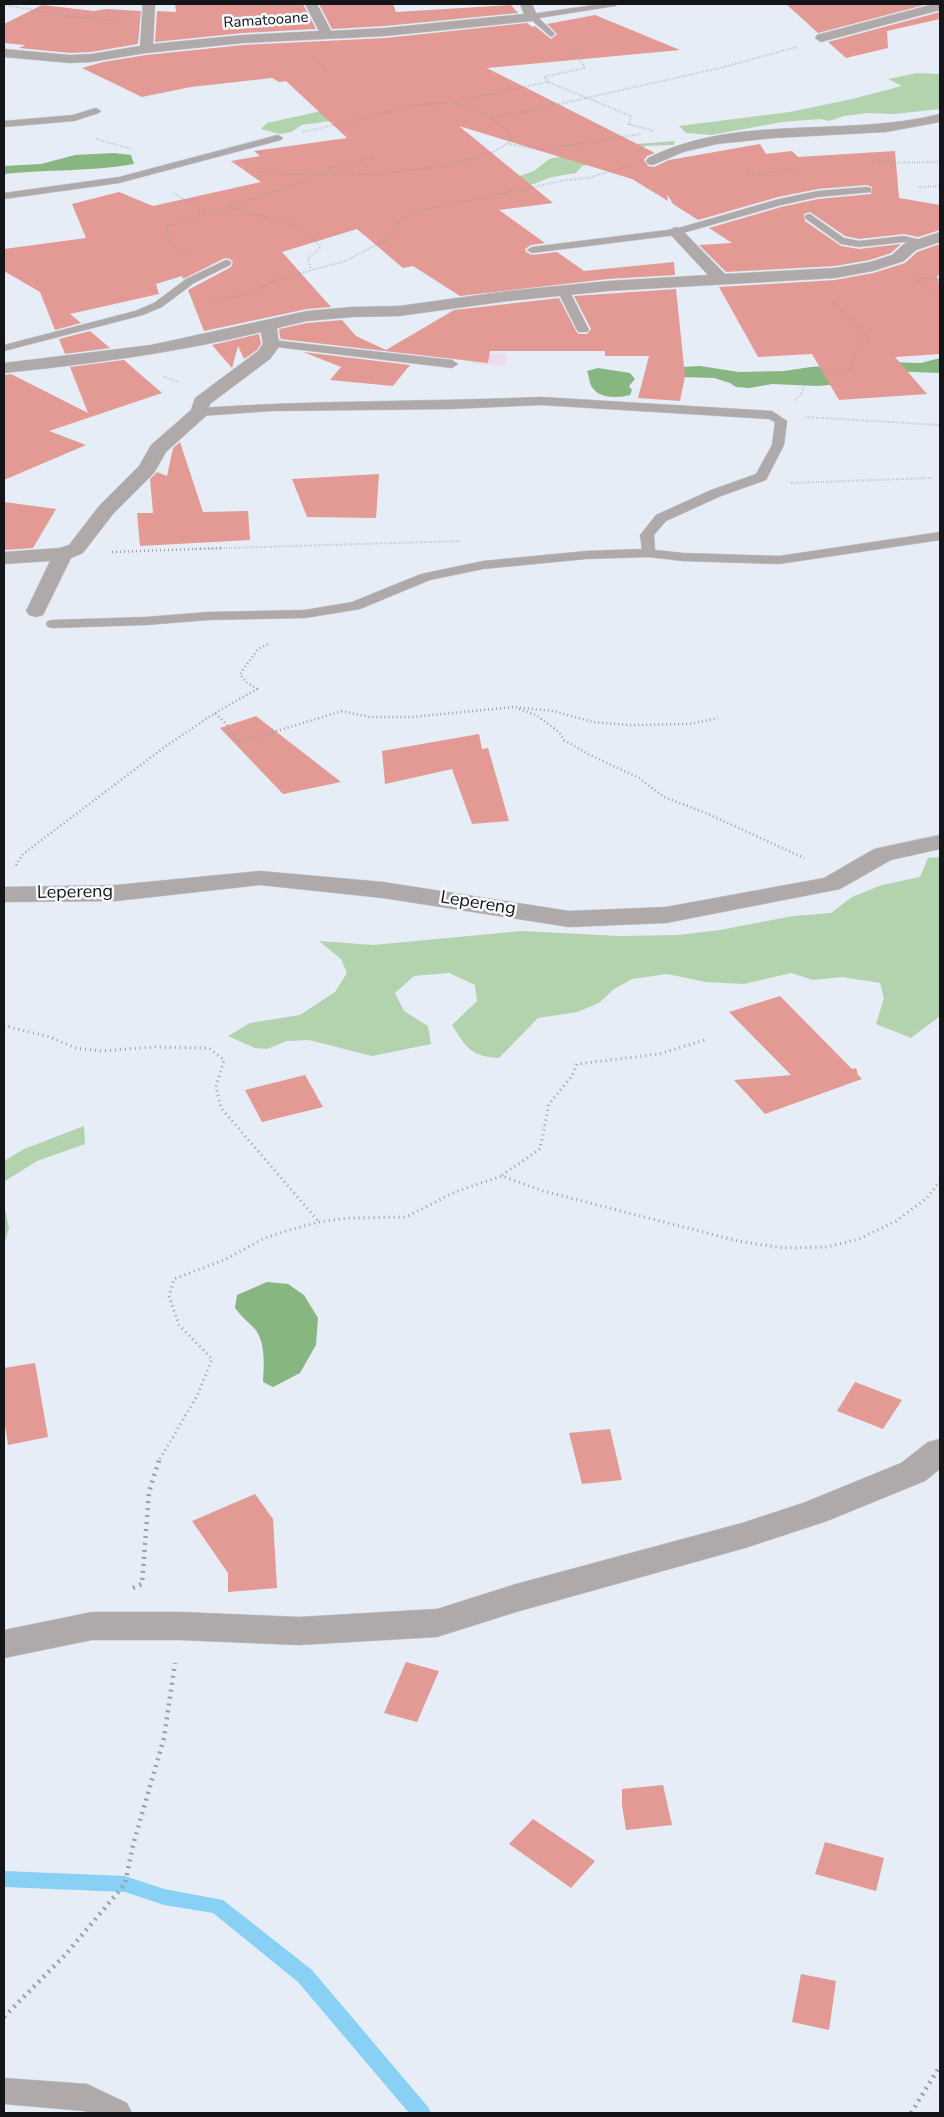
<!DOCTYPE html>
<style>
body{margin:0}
#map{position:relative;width:944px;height:2117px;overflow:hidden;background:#e6edf6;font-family:"Nunito Sans",sans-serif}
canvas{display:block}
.frame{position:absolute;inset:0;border:5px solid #131518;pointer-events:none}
</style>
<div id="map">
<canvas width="944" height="2117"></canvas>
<div class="frame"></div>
</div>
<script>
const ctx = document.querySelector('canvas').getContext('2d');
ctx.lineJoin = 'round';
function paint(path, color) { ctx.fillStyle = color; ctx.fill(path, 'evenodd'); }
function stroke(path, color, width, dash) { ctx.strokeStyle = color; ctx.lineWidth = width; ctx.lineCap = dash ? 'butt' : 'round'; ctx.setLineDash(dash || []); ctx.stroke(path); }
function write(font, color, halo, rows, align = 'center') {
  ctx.font = font + ' "Nunito Sans",sans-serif'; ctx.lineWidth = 5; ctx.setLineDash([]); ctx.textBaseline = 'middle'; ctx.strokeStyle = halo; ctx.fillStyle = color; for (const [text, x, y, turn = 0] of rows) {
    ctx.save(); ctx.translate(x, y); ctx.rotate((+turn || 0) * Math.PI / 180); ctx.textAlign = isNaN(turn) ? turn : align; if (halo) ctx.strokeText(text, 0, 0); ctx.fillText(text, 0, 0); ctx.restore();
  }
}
paint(new Path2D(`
 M475 353 508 354 505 366 472 364Z`), '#eedced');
paint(new Path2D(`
 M917 73 940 74V109L894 114 868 113 844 116 829 121 820 119 782 122 711 135 686 133 679 126 790 112 852 99 902 86 888 79Z
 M367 101 337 120 302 125 291 132 280 134 261 129 267 123Z
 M675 141 674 145 645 146 640 151 582 166 576 173 552 177 525 187 514 178 534 171 549 159 624 145Z
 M940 857V1016L911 1038 876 1024 884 998 880 983 842 977 813 980 791 973 744 984 706 982 667 974 632 979 614 989 599 1003 577 1012 538 1018 499 1058C471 1056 466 1048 452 1025L477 1001 475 985 449 973 414 976 395 993 404 1011 428 1026 431 1044 372 1056 309 1040 287 1041 267 1049 255 1048 228 1036 250 1023 300 1015 335 992 347 973 341 959 319 941 373 945 522 931 619 936 678 935 720 930 793 916 831 913 852 897 882 885 920 877 928 858Z
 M84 1126 85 1144 37 1161 5 1181 4 1204 9 1228 4 1245V1161L24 1149Z`), '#b3d2ae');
paint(new Path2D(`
 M114 153 131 155 134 164C91 172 47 169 4 174V166L41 164 75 155Z
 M940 358V373L888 371 852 383 817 386 772 384 749 388 736 387 730 383 714 378 683 377 682 367 700 366 739 372 784 371 811 367 886 362 921 363Z
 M598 368 630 373 635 379 629 386 632 390 630 395C618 398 599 399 592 387 589 383 589 376 587 371Z
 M267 1282 288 1284 304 1295 318 1318 316 1345 300 1373 273 1387 263 1382C264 1366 266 1341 254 1328 247 1321 241 1316 235 1308L237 1295Z`), '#88b681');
paint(new Path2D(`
 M4 1871 125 1876 164 1889 223 1900 312 1970 428 2107 431 2113H409L298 1982 213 1913 164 1905 125 1892 4 1887Z`), '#88d1f5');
paint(new Path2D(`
 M175 4H303L316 29 243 33 155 42 157 11 176 12Z
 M319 4H393L396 12 511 5 518 13 385 26 332 29Z
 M786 4H928L818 33Z
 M42 5 94 11 106 9 141 11 138 44 91 52 70 53 19 48 25 45 4 43V24Z
 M940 12V19L887 31 888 48 846 58 828 42Z
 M595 15 680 50 487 68 655 153 647 156 644 160 648 166 654 167 669 160 760 144 766 154 792 151 798 157 895 151 899 198 940 205V230L918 237 904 234 859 239 845 236 810 212 804 214 805 221 841 246 859 249 901 244 891 253 870 260 835 266 726 272 699 245 732 243 709 228 781 207 818 199 871 194 872 187 867 185 818 189 778 197 698 220 673 204 667 194 668 201 632 179 459 126 553 203 499 210 545 243 531 245 525 249 526 252 532 255 557 252 584 271 674 262 675 275 608 279 460 296 413 266 403 268 357 229 282 252 331 307 307 309 204 331 188 290 231 267 233 262 230 259 225 258 183 279 182 276 156 284 159 294 70 314 81 323 55 330 40 292 4 271V249L86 238 72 204 119 192 153 206 261 182 231 161 260 156 254 151 347 138 286 81 279 82 272 78 191 87 142 97 82 68 103 62 146 55 243 45 385 38 527 23 532 27 535 26 551 39 557 34 547 24Z
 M940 244V275L937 276 940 286V354L895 357 927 394 839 400 812 354 758 357 719 287 835 280 873 273 905 263 917 252Z
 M676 289 685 376 680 401 638 398 649 356H605V351H490L488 363 281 339 280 337 279 329 307 323 342 320 356 336 386 350 454 310 559 298 576 331 579 334H587L591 329 574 296Z
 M90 331 110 348 65 354 59 339Z
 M259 334 261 344 257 350 244 359 238 346 232 368 212 345Z
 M303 352 410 365 393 386 330 380 341 367Z
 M124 360 162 393 49 431 86 445 4 480V375L11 374 88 413 70 367Z
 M180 442 203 512 248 511 250 540 140 546 137 513H153L150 479 157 472 167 476 173 448Z
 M379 474 376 518 307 517 292 479Z
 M4 502 56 509 33 548 4 550Z
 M256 716 341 782 283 794 220 728Z
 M479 734 482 749 488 748 509 821 472 824 452 769 385 784 382 751Z
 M780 996 852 1069 856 1068 858 1075 862 1079 765 1114 734 1080 791 1075 729 1012Z
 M305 1075 323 1107 262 1122 245 1090Z
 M35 1363 48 1437 8 1445 4 1419V1368Z
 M855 1382 902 1400 883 1429 837 1411Z
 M610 1429 622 1480 582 1484 569 1433Z
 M255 1494 273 1519 277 1588 228 1592V1573L192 1521Z
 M406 1662 439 1671 417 1722 384 1713Z
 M663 1785 672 1825 626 1830 622 1805V1789Z
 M533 1819 595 1861 571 1888 509 1844Z
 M825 1842 884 1858 876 1891 815 1874Z
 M801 1974 836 1981 829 2030 792 2022Z`), '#e39a94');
const lane = new Path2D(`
 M601 4H619L615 6 539 18 555 34 551 37 528 17 532 14Z
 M96 108 101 111 99 113 74 121 4 127V121L73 115Z
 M278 135 283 138 281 140 119 183 4 199V193L119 177Z
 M867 187 871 188V192L818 197 781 205 676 235 532 253 527 250 532 247 675 229 779 199 818 191Z
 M810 214 844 238 859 241 904 236 925 241 926 243 921 246 904 242 859 247 841 244 806 219 805 217 806 215Z
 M226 260 230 261 231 263 230 265 194 283 162 307 143 315 4 351V345L135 311 154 303 186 279Z
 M563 287 569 290 589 330 587 332H579L577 330 557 290Z
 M272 340 452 360 458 364 452 368 268 346 266 344 268 342Z
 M541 397 772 411 787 421 784 445 766 480 721 496 666 521 654 535 655 550 683 553 779 556 940 532V540L779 564 683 561 649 557 586 559 483 569 430 580 360 609 305 618 208 620 146 625 53 628 48 627 46 624 48 621 53 620 146 617 208 612 305 610 352 602 421 574 483 561 586 551 642 549 640 535 656 515 711 490 756 474 772 445 775 422 769 419 541 405 450 409 272 411 200 416 194 412 200 408C314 400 427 402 541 397Z
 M4 2078 87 2084 127 2103 132 2113H88L84 2111 4 2104Z`);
const street = new Path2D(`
 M143 4H155L153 44 243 35 319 31 305 4H317L331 31 385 28 524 14 520 4H532L538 17 532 21 385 36 243 43 146 53 91 62 70 63 4 57V49L70 55 91 54 140 46Z
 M934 4H940V10L821 42 815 38 817 35Z
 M940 114V122L886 132 774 138 717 144 683 152 653 165 648 164 646 161 648 158C738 113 844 138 940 114Z
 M676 227 681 229 725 274 835 268 870 262 892 255 904 244 940 232V242L916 250 904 261 873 271 835 278 608 291 508 301 399 316 352 317 307 321 277 328 278 338 281 344 270 359 210 404 206 416 166 452 154 473 113 514 83 553 71 558 43 615 36 617 29 615 26 611 50 561 4 564V552L60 548 69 545 99 506 139 466 151 445 191 410 195 398 258 351 263 344 261 332C176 353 90 364 4 373V363L151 345 307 311 352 307 399 306 508 291 608 281 708 275 668 232 671 229Z
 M940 835V849L891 860 840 889 666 923 569 927 383 898 260 885 116 901 4 902V887L116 885 260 871 383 882 569 911 666 907 824 878 874 849Z
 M940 1439V1469L925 1481 827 1521 745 1548 516 1612 437 1637 299 1645 180 1640H92L4 1658V1630L92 1612H180L299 1617 437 1609 516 1584 742 1523 803 1503 901 1463 928 1442Z`);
stroke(lane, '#c4cad2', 1);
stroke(street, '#c4cad2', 1);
stroke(new Path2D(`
 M4 5 81 18 119 21
 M319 62 325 73
 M548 82 631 116 629 124 653 131
 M491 117 510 115 720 68 797 47
 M303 132 418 105 453 102 548 82 544 77 585 68 576 54 569 48
 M96 139 131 149
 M509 144 541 150 641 134
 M872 163 940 162
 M257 172C325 176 392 177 459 162 477 157 497 154 511 140 500 116 476 111 453 102
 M747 175 801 169
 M918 187 940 186
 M174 193 207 214
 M228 207 300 227 321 247 308 258 311 269
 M186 253 170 246 166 227 292 186 331 168 373 157
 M921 278 940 279
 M916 279 936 295
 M213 301 248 294 279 279 345 261 401 232 396 227 398 221 423 210 566 180 588 178 629 166
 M164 377 179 382
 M795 400 801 394 808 374 847 372 859 345 868 340 861 328 832 302
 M806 417 940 425
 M791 483 932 478
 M194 549 460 541`), '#9a9fa6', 2, [0.5, 2]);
stroke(new Path2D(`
 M112 552 224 548
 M519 709 536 715 559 732 564 740 590 755 639 778 664 797 706 813 804 858
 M215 713 257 689 246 682 240 674 258 649 270 643
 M16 865 23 854 166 746 215 713 229 727 234 738 241 742 342 711 370 717H412L514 707 553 711 593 722 630 725 690 724 718 718`), '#9a9fa6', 2.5, [1, 3]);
stroke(new Path2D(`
 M4 1029 9 1027 50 1037 75 1048 101 1051 154 1047 209 1048 224 1060 216 1087 221 1108 319 1222
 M502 1175 540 1149 549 1104 572 1076 577 1064 659 1054 708 1039
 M160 1459 197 1396 212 1359 179 1325 169 1296 174 1279 224 1260 265 1238 286 1231 319 1222 348 1218 406 1217 455 1192 502 1176 543 1191 738 1241 783 1248 826 1247 859 1239 896 1221 927 1198 940 1181`), '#9a9fa6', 3, [1, 4]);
stroke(new Path2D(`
 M133 1588 142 1584 149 1492 160 1457
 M4 2017 66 1954 125 1884 133 1845 164 1738 175 1663
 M911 2113 940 2066`), '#9a9fa6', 4.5, [2, 5]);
paint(lane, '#afa9aa');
paint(street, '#afa9aa');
write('15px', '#131518', '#f7fafd', [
 ["Ramatooane",266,21,-4]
]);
write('18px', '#131518', '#f7fafd', [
 ["Lepereng",75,893,-1],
 ["Lepereng",478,904,9]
]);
</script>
